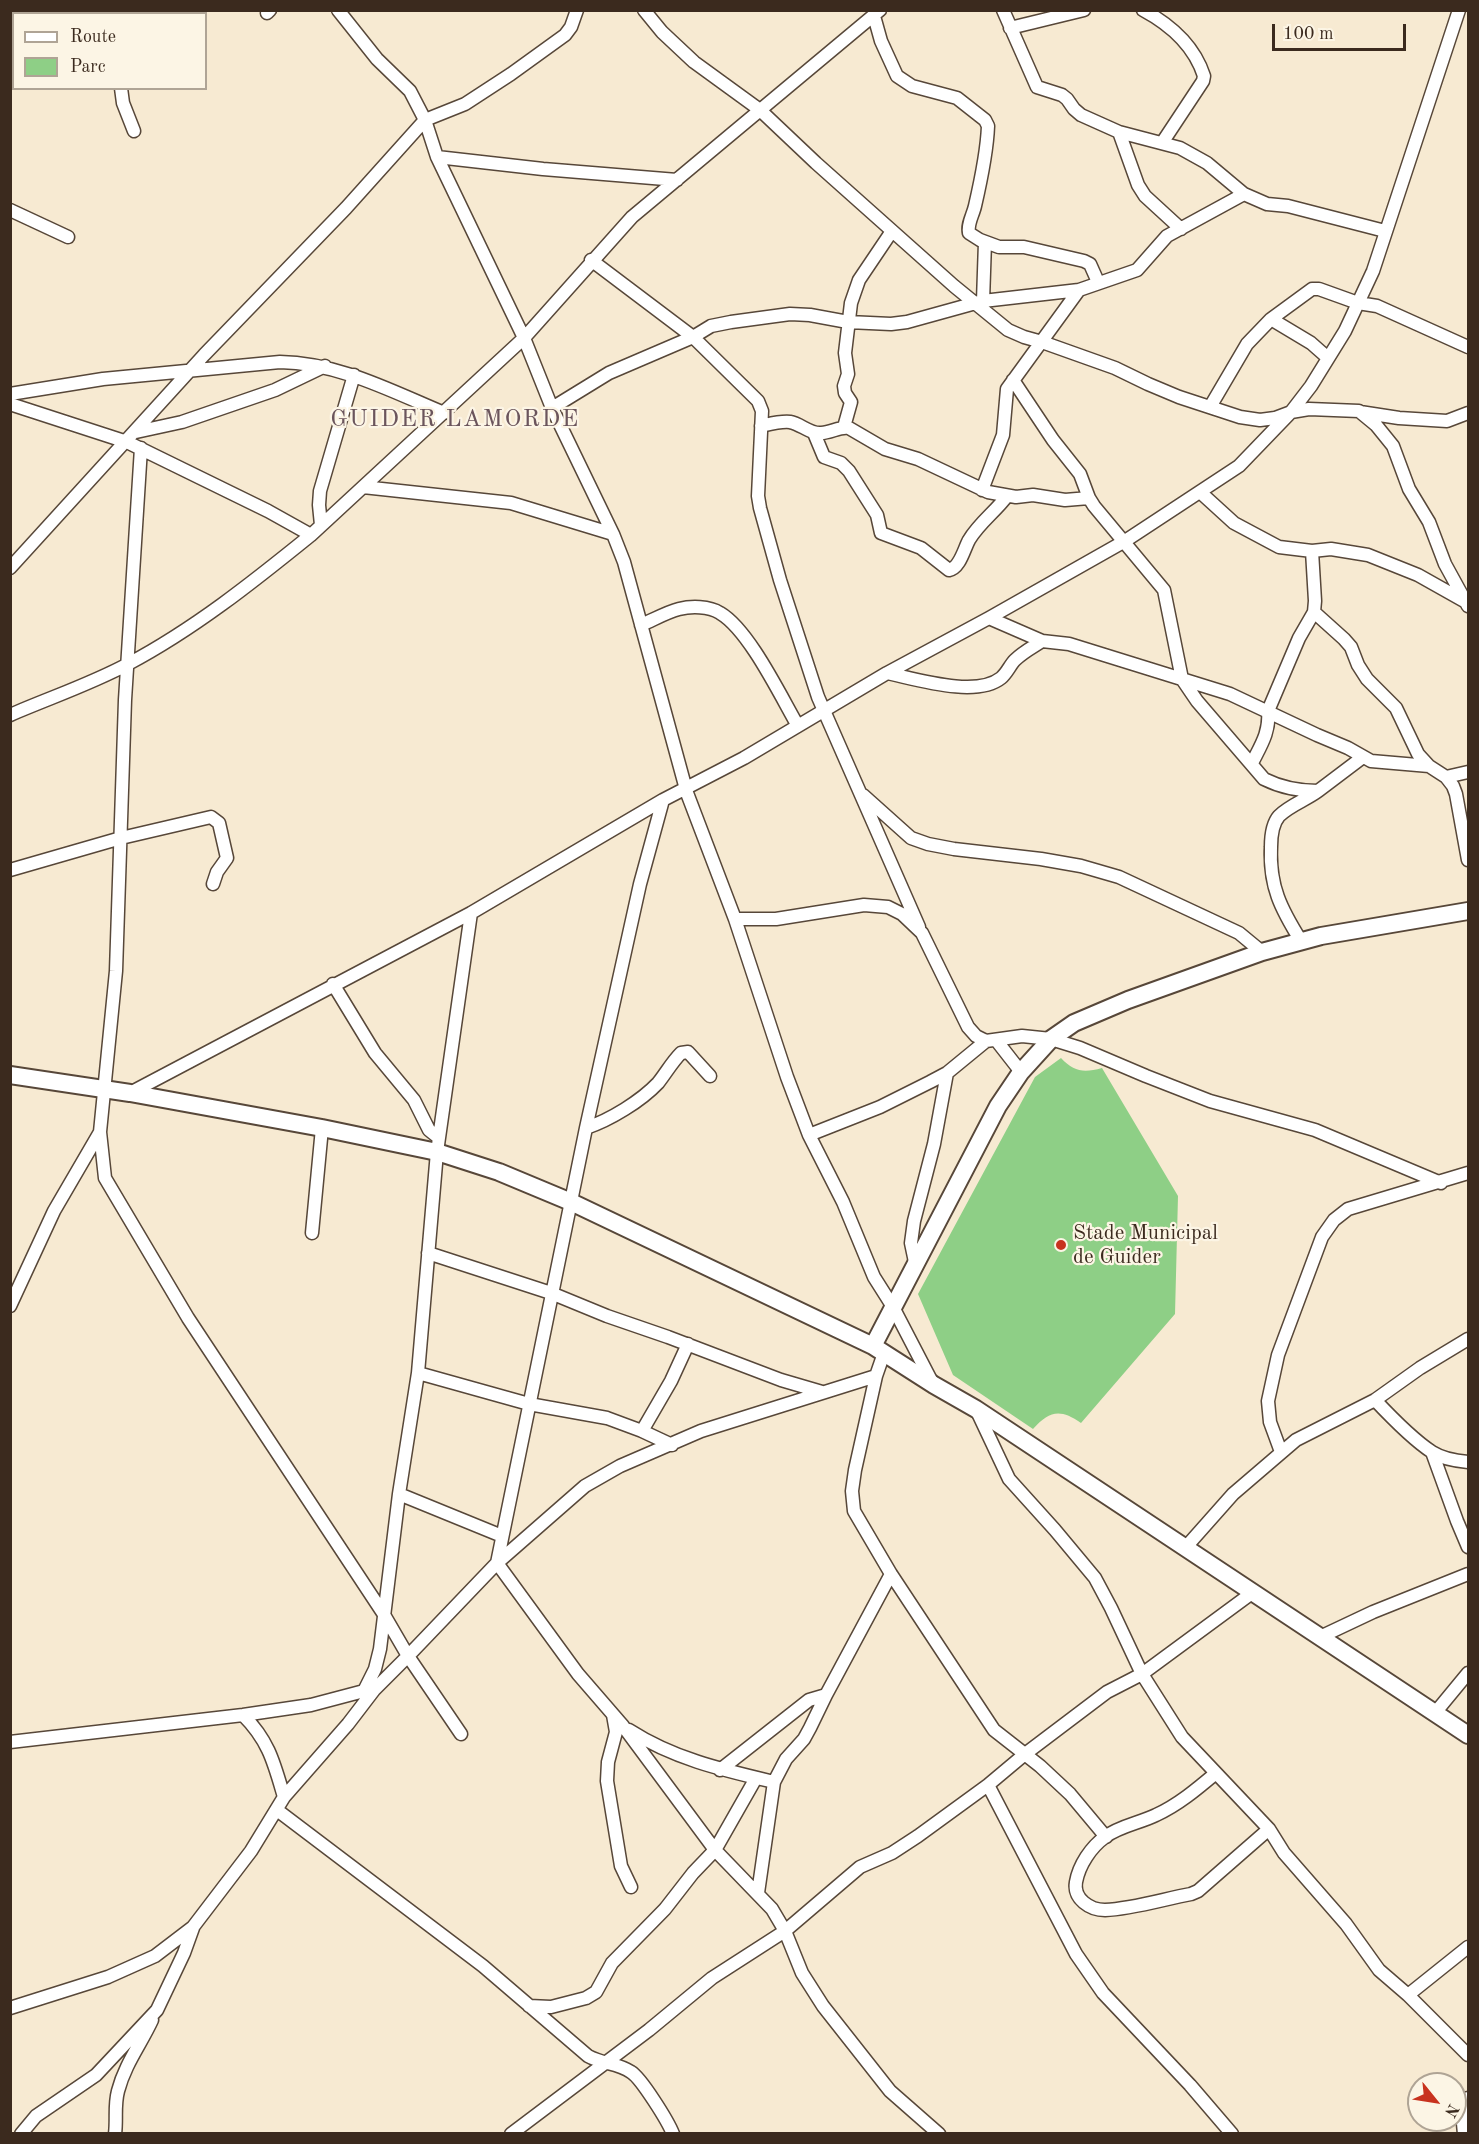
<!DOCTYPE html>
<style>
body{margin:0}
#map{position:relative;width:1479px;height:2144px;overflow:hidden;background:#f7ead2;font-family:"Old Standard TT",serif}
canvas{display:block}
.frame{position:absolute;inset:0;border:12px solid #3b2a1e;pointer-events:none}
.legend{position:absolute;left:12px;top:12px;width:195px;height:78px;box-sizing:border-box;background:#fcf5e5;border:2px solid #afa495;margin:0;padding:8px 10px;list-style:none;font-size:18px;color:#3b2a1e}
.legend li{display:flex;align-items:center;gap:12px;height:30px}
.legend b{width:30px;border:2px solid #afa495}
.north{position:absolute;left:1407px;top:2072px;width:60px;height:60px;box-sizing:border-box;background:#fcf5e5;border:2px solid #afa495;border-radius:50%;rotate:120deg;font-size:16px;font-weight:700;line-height:24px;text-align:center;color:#3b2a1e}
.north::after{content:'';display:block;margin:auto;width:21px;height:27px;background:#c8321e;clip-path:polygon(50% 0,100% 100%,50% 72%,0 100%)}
.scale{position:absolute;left:1272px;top:24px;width:134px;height:27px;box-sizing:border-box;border:3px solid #3b2a1e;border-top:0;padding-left:8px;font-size:18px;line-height:21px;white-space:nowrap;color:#3b2a1e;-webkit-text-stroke:4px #fcf5e5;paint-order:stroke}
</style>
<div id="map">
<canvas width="1479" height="2144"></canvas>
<div class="frame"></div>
<ul class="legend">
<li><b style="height:8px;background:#fff"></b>Route</li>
<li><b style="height:16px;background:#8ecf86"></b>Parc</li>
</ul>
<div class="north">N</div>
<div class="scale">100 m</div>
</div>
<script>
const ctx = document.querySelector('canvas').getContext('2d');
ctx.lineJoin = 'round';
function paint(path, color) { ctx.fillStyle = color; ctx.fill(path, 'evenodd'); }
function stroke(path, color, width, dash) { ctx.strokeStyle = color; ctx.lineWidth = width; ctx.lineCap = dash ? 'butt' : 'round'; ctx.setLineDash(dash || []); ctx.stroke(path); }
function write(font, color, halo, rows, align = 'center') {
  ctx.font = font + ' "Old Standard TT",serif'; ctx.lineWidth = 4.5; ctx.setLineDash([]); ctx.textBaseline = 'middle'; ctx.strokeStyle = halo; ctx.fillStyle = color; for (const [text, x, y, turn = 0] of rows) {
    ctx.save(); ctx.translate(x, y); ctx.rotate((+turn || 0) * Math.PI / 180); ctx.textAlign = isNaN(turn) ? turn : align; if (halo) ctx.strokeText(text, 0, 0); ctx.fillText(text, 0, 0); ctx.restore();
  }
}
paint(new Path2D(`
 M1061 1058C1074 1072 1084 1073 1102 1068L1178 1196 1175 1314 1081 1423C1060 1408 1049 1411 1033 1429L953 1375 918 1294 1035 1077Z`), '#8ecf86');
const minor = new Path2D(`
 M122 10V14
 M338 10 377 59 410 91 425 120 437 157 524 338 552 408 613 534 624 562 687 793 735 919 787 1077 809 1135 843 1202 874 1277 893 1307 933 1384
 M644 10 662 32 694 62 760 110 816 163 954 286 1008 330 1024 337 1042 342 1115 368 1148 384 1179 397 1240 417 1260 420 1275 418 1291 412 1309 409 1359 411 1376 425 1393 446 1409 489 1429 522 1445 564 1468 606
 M1003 10 1037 87 1062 95 1067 99 1074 109 1081 115 1119 132 1180 148 1207 163 1244 194 1267 204 1288 206 1385 231
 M1143 10C1171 25 1194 45 1204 76L1203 81 1162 143
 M267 13 270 10
 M15 14 18 10
 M874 16 881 41 897 76 912 86 957 98 985 120 988 126C987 153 981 180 975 206 973 215 967 224 969 233L980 240 999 247H1024L1084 261 1090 264 1098 282
 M1010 28 1084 10
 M121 88 123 103 134 131
 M1119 132 1138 185 1145 196 1181 229
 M437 157 543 169 677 180
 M10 210 68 237
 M591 260 693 337 758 401 762 411 758 496 760 508 780 580 818 697 919 927
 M983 301 985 242
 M1271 319 1311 343 1328 358
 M1013 380 1053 440 1080 474 1089 498 1094 506 1164 590 1182 679 1197 701 1264 779C1280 787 1300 791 1318 791L1363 757
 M10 394 103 379 280 362C339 363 391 391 444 413
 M10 404 127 442 268 511 311 535
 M1210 407 1247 344 1271 319 1312 289H1319L1358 303 1377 306 1468 347
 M552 408 609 373 693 337 711 326 731 322 790 314 810 315 848 322 891 324 907 322 983 301 1079 290 1137 270 1167 236 1244 194
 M1360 412 1399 418 1447 421 1468 413
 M761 426C770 424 780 421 790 422 801 424 810 434 821 433 831 433 840 426 849 428L885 449 918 459 988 492 1016 497 1033 495 1065 500 1089 498
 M844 427 851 402 845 393 844 386 848 374 845 353 851 303 859 280 892 231
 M136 432 182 422 275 390 325 366
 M814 433 824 457 841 463 849 471 877 515 881 533 921 548 949 570C960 568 964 549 969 540 979 523 996 511 1007 496
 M363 487 511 503 613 534
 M982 490 1003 435 1007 389 1079 290
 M1200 492 1234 523 1279 547 1312 551 1331 549 1368 555 1418 575 1466 602
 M321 525 319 505 320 491 354 375
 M10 568 204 355 346 208 425 120 465 104 511 74 565 35 571 27 577 10
 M1314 612 1344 639 1351 647 1358 665 1367 679 1396 708 1418 754 1429 766
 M989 618 1042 641 1069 644 1230 694 1317 735 1348 748 1371 761 1429 766 1446 777 1453 786 1456 794 1468 860
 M641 625C653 620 667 612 679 609 691 606 709 606 720 613 749 630 780 695 798 726
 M887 673C916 679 976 698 1001 678 1007 673 1010 665 1015 660 1023 652 1033 647 1042 641
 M10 715C49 698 91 684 128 664 194 629 253 582 311 535L524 338 632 217 880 10
 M1252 763C1261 745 1270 732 1268 711L1299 638 1314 612 1315 601 1312 551
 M1446 777 1468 772
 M863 795 911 838 928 844 954 849 1041 859 1081 866 1119 877 1239 933 1262 952
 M10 870 121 838 211 817 219 823 227 858 217 872 213 884
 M735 919H776L864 905 888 907 902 914 922 933 968 1027 976 1036 986 1041 1022 1036 1051 1039 1080 1048 1146 1076 1210 1101 1315 1130 1441 1183
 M1301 941C1281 909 1269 886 1271 847 1271 836 1272 824 1279 816 1290 805 1306 800 1318 791
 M333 984 375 1053 414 1100 429 1130 439 1138
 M996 1040 1021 1072
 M130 1093 471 913 663 800 744 758 887 673 989 618 1125 541 1239 466 1291 412 1311 386 1345 331 1373 271 1459 10
 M586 1128C610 1120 641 1101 658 1083 666 1073 672 1062 681 1053L688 1052 710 1076
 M809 1135 880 1107 930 1082 947 1073 986 1041
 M312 1233 322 1128
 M428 1253 551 1293 607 1316 668 1337 781 1380 822 1392
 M915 1262 911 1243 914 1221 934 1144 947 1073
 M10 1306 54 1211 100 1132
 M884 1353 876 1376 855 1470 852 1491 854 1511 891 1574 994 1730 1040 1766 1070 1794 1106 1837
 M418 1373 529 1404 607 1418 642 1431 672 1445
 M876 1376 701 1431 620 1466 585 1486 497 1563 578 1674 623 1726 715 1850 772 1909 785 1931 802 1973 823 2006 890 2091 939 2134
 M1375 1400C1391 1417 1412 1439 1432 1452 1443 1459 1456 1461 1468 1462
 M976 1409 1009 1479 1055 1530 1095 1578 1111 1608 1142 1674 1182 1737 1269 1829 1284 1853 1346 1924 1379 1970 1408 1995 1468 1947
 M642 1431 671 1381 688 1344
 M1281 1452 1270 1422 1268 1401 1278 1355 1322 1237 1334 1220 1348 1209 1468 1173
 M1432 1452 1457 1521 1468 1547
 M399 1494 502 1536
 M1186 1547 1233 1494 1296 1440 1375 1400 1420 1368 1468 1339
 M1320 1637 1373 1612 1468 1574
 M364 1691 375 1669 380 1649 399 1494 418 1373 437 1152 471 913
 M1435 1713 1468 1673
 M243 1715C269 1741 274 1763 284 1797
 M613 1715 616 1732 608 1762 607 1781 621 1866 631 1887
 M629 1730C674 1759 723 1770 774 1782
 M461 1734 408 1656 497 1563 586 1128 640 884 663 800
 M10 1742 243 1715 311 1705 364 1691 374 1690 408 1656 383 1613 188 1318 105 1178 100 1132 116 971 125 700 141 448
 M720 1770 809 1700 826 1695
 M1216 1773C1197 1789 1178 1805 1156 1815 1140 1823 1119 1826 1105 1837 1091 1847 1079 1865 1076 1882 1073 1899 1090 1910 1105 1910 1132 1909 1164 1899 1191 1894L1198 1891 1269 1829
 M988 1785 1076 1954 1103 1993 1190 2085 1232 2134
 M277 1810 483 1966 588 2056C602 2064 618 2063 631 2072 641 2078 668 2121 673 2134
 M758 1893 774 1782 786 1759 804 1739 810 1728 826 1695 891 1574
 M1408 1995 1468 2055
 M529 2006 551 2007 586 1998 596 1992 612 1963 665 1909 693 1873 715 1850 756 1778
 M10 2008 108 1977 155 1956 193 1927 251 1851 284 1797 348 1724 374 1690
 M21 2134 36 2116 96 2075 157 2010 184 1953 193 1928
 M115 2134C117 2119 114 2106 118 2091 125 2064 141 2044 152 2020
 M511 2134 649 2030 712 1978 785 1931 860 1867 892 1853 918 1836 988 1785 1025 1754 1107 1692 1142 1674 1252 1593
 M1464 2134 1462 2113 1468 2098`);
const major = new Path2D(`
 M10 1075 130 1093 322 1128 437 1152 499 1172 571 1202 873 1346 998 1106 1021 1072 1051 1039 1074 1023 1128 1000 1262 952 1321 936 1468 911
 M873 1346 934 1385 976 1409 1468 1735`);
stroke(minor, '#574739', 15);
stroke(major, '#574739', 20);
stroke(minor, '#fff', 12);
stroke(major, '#fff', 16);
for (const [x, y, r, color] of [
 [1061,1245,6,"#c8321e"]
]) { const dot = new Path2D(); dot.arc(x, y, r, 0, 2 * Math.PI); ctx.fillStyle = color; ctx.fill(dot); stroke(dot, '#fcf5e5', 2); }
write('21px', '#3b2a1e', '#fcf5e5', [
 ["Stade Municipal",1073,1233],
 ["de Guider",1073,1257]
], 'left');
ctx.letterSpacing = '1.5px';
write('24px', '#6b555c', '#fcf5e5', [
 ["GUIDER LAMORDE",455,420]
]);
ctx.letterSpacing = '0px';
</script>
